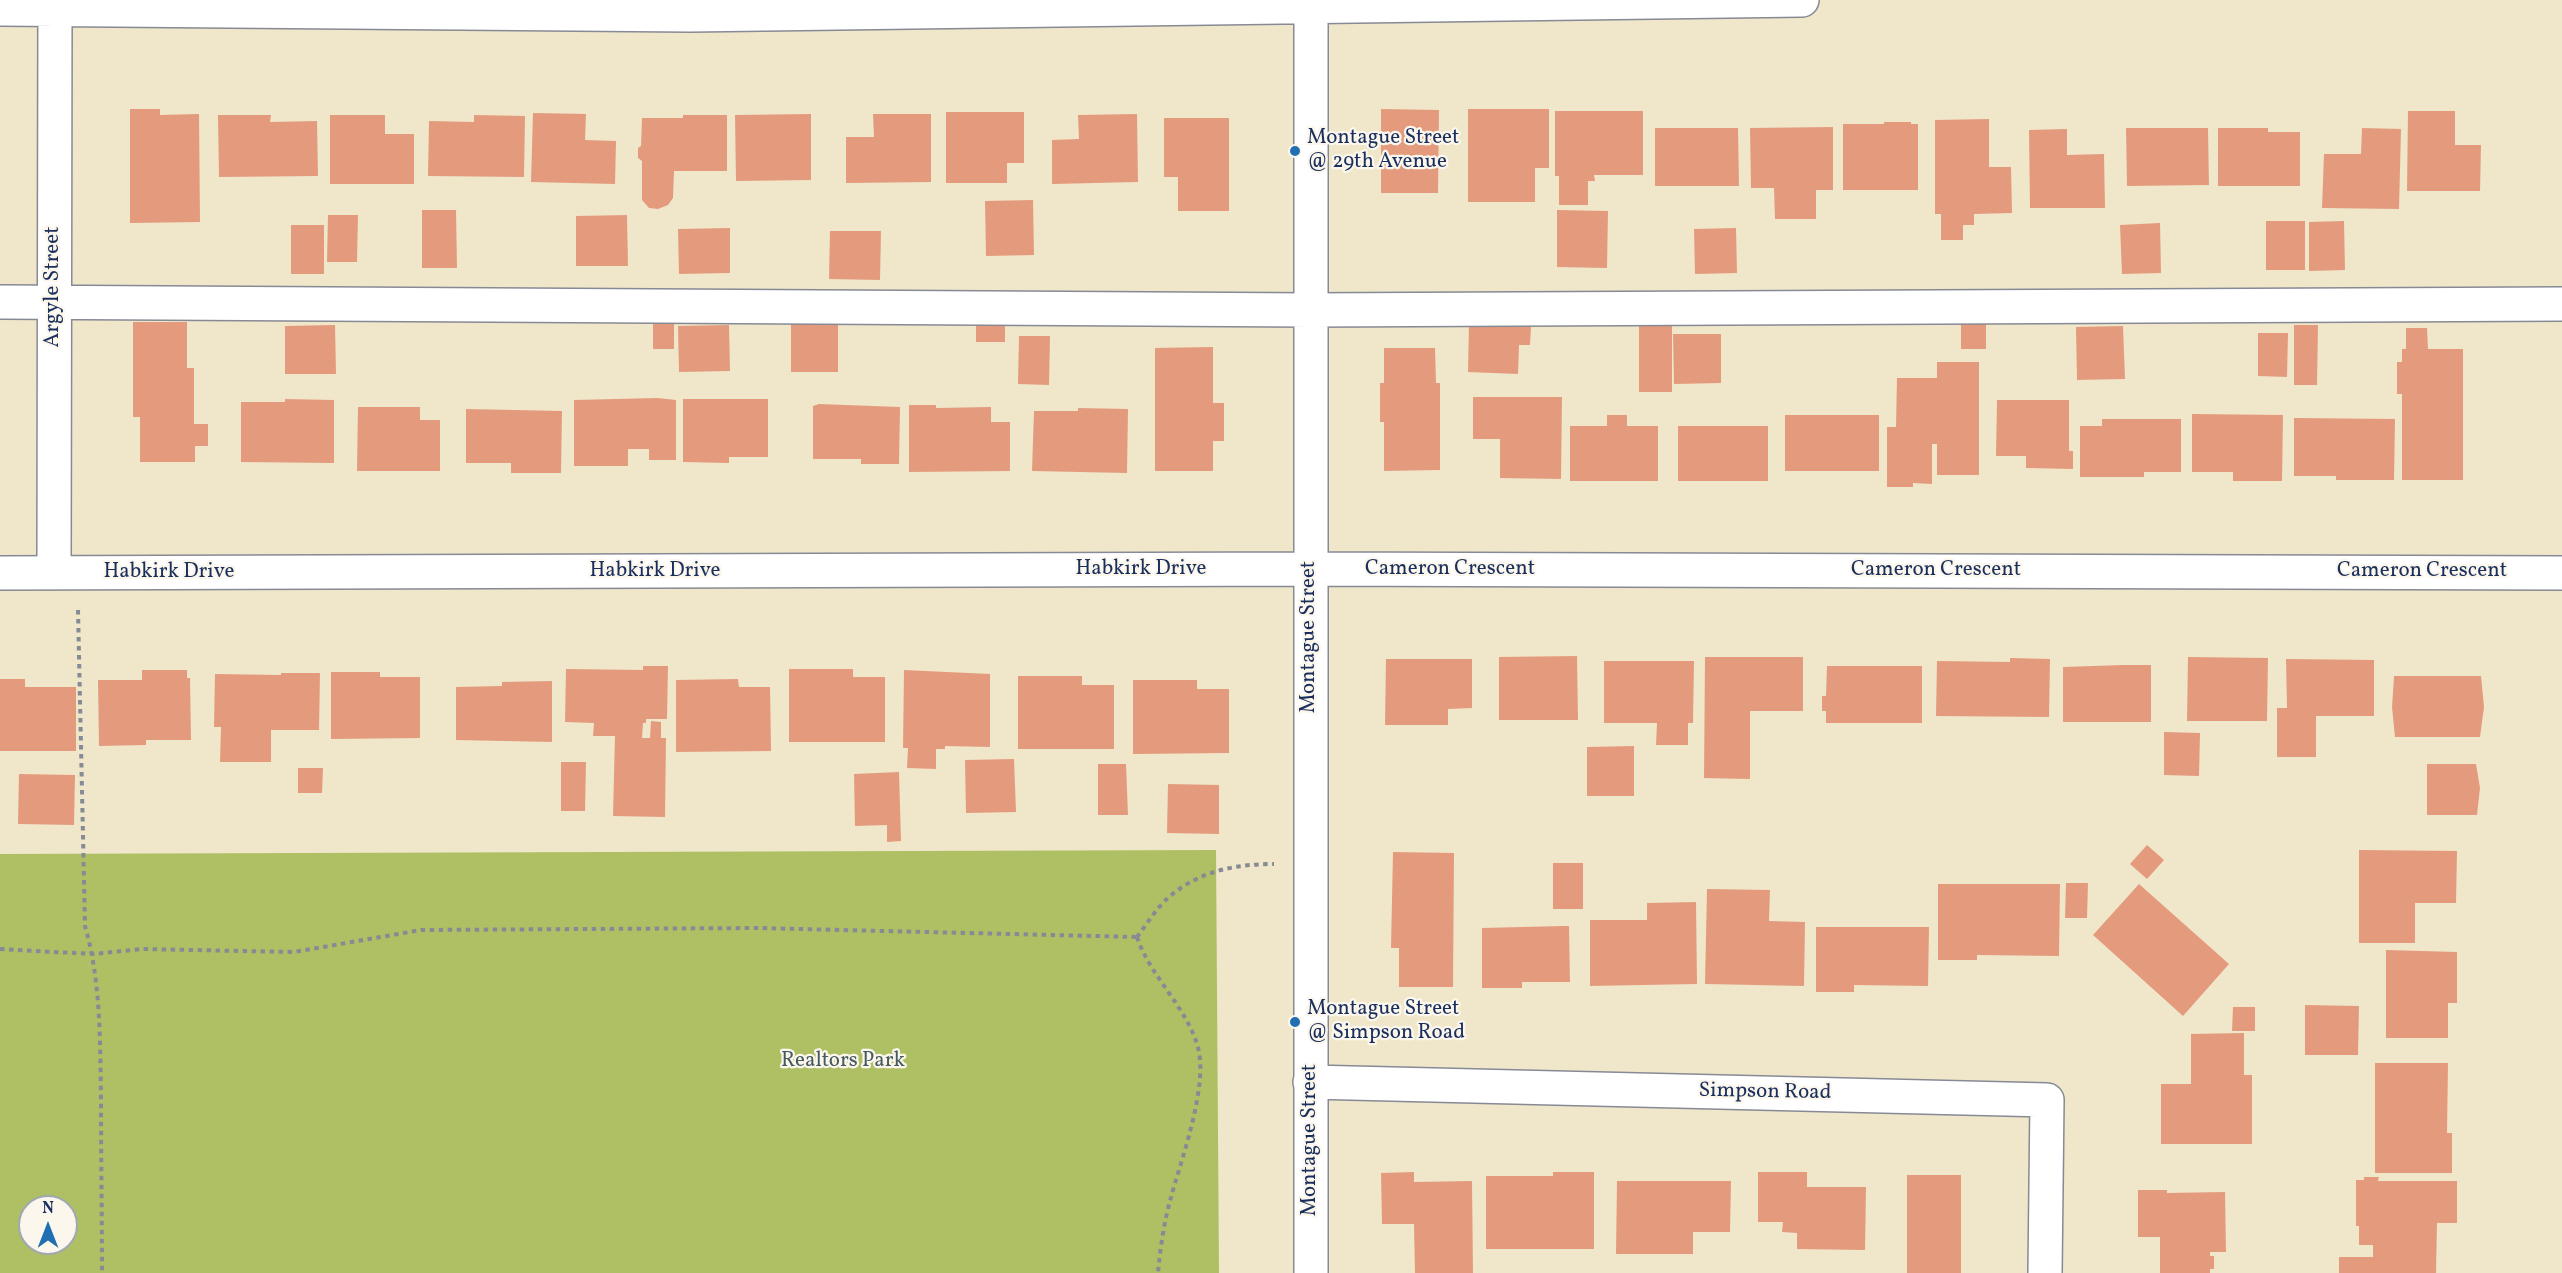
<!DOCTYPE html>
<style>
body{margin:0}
#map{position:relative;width:2562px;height:1273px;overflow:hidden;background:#f0e6ca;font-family:Vollkorn,serif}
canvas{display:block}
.north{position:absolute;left:18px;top:1195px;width:60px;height:60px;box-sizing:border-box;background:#fbf7ec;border:2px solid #a1a7b3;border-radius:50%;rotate:0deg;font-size:16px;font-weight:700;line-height:24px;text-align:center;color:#1b2f5e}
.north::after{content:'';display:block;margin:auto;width:21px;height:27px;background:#1f6fb2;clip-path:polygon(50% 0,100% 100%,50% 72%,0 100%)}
</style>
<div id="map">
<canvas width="2562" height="1273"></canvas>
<div class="north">N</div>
</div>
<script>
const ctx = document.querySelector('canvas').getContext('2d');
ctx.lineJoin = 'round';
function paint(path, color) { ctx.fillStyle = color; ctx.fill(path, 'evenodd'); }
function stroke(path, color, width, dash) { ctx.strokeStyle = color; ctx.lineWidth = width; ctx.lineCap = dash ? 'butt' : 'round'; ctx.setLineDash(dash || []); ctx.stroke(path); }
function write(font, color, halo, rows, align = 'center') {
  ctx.font = font + ' Vollkorn,serif'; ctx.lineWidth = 4.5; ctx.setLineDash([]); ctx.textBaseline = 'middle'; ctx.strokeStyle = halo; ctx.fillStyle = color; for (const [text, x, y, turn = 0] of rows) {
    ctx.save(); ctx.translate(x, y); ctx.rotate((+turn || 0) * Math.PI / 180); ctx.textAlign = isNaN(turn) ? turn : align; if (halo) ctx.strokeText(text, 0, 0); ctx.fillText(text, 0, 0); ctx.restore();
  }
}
paint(new Path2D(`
 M1216 850 1219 1273H0V854ZM30 1207H66V1243H30Z`), '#aec063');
paint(new Path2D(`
 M130 109H160V115L199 114 200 222 130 223Z
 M1381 109 1439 110 1438 193H1381Z
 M1468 109H1549V168H1535V202H1468Z
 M1555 111H1643V175H1594L1595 181H1588V205H1559V176H1555Z
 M2408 111H2455V145H2481L2480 191H2407Z
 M946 112H1024V163H1007V183H946Z
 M533 113 586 114 585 140 616 141 615 184 531 182Z
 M811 114V180L736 181 735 115Z
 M873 114H931V182L846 183V137H874Z
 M1137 114 1138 182 1052 184V140L1079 139 1078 115Z
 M218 115H271L270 122 317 121 318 176 219 177Z
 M330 115H385V134H414V184H330Z
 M474 115 525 116 524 177 428 176 429 121 474 122Z
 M683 115H727V171H674L673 198 668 205 658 209 649 208 642 200V161L638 158V148L641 146 642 118H683Z
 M1164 118H1229V211H1178V177H1164Z
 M1989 119V167H2011L2012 213 1974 214V225H1963V240H1941V214H1935V120Z
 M1884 122H1911V124H1918V190H1843V124H1884Z
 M1833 127V190H1816V219H1775L1774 188H1751L1750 128Z
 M1655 128H1738L1739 186H1655Z
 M2126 128H2208L2209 185 2127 186Z
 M2218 128H2268V132H2300V186H2218Z
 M2362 128 2401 129 2399 209 2322 208 2324 154H2361Z
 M2067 129V155L2104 154 2105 208H2030L2029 130Z
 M1033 200 1034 255 986 256 985 201Z
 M422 210H456L457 268H422Z
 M1557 210 1608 211 1607 268 1557 267Z
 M328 215H358L357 262H327Z
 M627 215 628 266H576V216Z
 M2266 221H2305V270H2266Z
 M2344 221 2345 270 2309 271V222Z
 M2160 223 2161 273 2122 274 2120 225Z
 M291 225H324V274H291Z
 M730 228V273L679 274 678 229Z
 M1736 228 1737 273 1695 274 1694 229Z
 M830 231H881L880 280 829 279Z
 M1961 316H1986V349H1961Z
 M653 321H674V349H653Z
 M976 321H1005V342H976Z
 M133 322H187V368H194V424H208V446H195V462H140V417H133Z
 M791 322H838V372H791Z
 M1469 323 1519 324V326L1531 327 1530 345H1519L1518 374 1468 372Z
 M1639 323H1672V392H1639Z
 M335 325 336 374H285V326Z
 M729 325 730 371 679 372 678 326Z
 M2294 325H2318L2317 385H2294Z
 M2123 326 2125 379 2077 380 2076 327Z
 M2406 328H2427L2428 349H2463V480H2402V394H2397V362H2402V349H2406Z
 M2258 333H2288L2287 377 2258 376Z
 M1673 334H1721V383L1674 384Z
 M1019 336H1050L1049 385 1018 384Z
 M1213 347V403H1224V441H1213V471H1155V348Z
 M1384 348H1435L1436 383H1440V470L1384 471V422H1380V383H1384Z
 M1937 362H1979V475H1937V444H1932V484L1913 483V487H1887V427H1896L1897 378H1937Z
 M1473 397H1562L1561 479 1500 478V439H1473Z
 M658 398 676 400V460H649V449H628V466H574V400Z
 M285 399 334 400V463L241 462V402H285Z
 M683 399H768V457H729V463L683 462Z
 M1997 400H2069V451H2073V469L2026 468V456H1996Z
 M819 404 900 407 899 464H861V459H813V406Z
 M909 405H936V408L991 407V422H1010V471L909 472Z
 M358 407H420V420H440V471H357Z
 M1078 408 1128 409 1127 473 1032 471 1034 411H1078Z
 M466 409 562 411 561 473H511V463H466Z
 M2192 414 2283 415 2282 481H2233V472H2192Z
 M1607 415H1627V426H1658V481H1570V426H1607Z
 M1785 415H1879V471H1785Z
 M2294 418 2395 419 2394 480H2336V476H2294Z
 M2102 419H2181V472H2144V477H2080V426H2102Z
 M1678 426H1768V481H1678Z
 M1577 656 1578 720H1499V657Z
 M1705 657H1803V711H1750V779L1704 778Z
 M2188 657 2268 658 2267 721H2187Z
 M2010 658 2050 659 2049 717 1936 716 1937 661 2010 662Z
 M1386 659H1472V708L1448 709V725H1385Z
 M2286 659 2374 660V716H2316V757H2277V708H2287Z
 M1604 661H1694L1693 723H1688V745H1656L1657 723H1604Z
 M2123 665H2151V722H2063V667Z
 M643 666H668L667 719H646V723H643L642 738H650L651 721 661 722V738H666L665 817 613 816 615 736H593L594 723 565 722 566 669 643 670Z
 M1827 666H1922V723H1826V711H1822V696H1826Z
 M789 669H853V677H885V742H789Z
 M142 670H187V678H190L191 740H146V745L99 746 98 680H142Z
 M904 670 990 674V747L945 746V749H936V769L907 768 908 748H903Z
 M331 672H380V677H420V738L331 739Z
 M281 673H320L319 730H271V762H220L221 727H214L215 674 281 675Z
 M1018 676H1082V685H1114V749H1018Z
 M2394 676H2481L2484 707 2480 737H2395L2392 707Z
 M0 679H25V687H76V751H0Z
 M738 679 739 687H770L771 751 676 752V680Z
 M1133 680H1197V689H1229V753L1133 754Z
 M552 681V742L456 740V687L502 686V682Z
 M2164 732 2200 733 2199 776 2164 775Z
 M1634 746V796H1587V747Z
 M1014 759 1016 812 966 813 965 760Z
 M561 762H586L585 811H561Z
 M1098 764H1126L1128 815H1098Z
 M2427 764H2476L2480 788 2477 815H2427Z
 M298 768H323L322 793H298Z
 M899 772 901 841 887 842V825L855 826 854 774Z
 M19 774 75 775 74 825 18 824Z
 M1168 784 1219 785V834L1167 833Z
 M2147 845 2164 860 2147 879 2130 864Z
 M2359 850 2457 851 2456 903H2415V943H2359Z
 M1393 852 1454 853 1453 987H1399V948H1391Z
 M1553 863H1583V909H1553Z
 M2066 883H2088L2087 918H2065Z
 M1938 884H2060L2059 956 1977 955V960H1938Z
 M2139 884 2229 964 2183 1016 2093 935Z
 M1707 889 1770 890 1769 921 1805 922 1804 986 1705 984Z
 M1696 902 1697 984 1590 986V920H1647V903Z
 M1563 926H1569L1570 982H1522V988H1482V928Z
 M1816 927H1929L1928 986 1854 985V992H1816Z
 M2386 950 2457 952V1003H2448V1038H2386Z
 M2305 1005 2359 1006 2358 1055H2305Z
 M2233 1007H2255V1031H2232Z
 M2244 1033V1075H2252V1144H2161V1084H2191V1034Z
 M2375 1063H2448L2447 1133H2452V1173H2375Z
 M1414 1172V1182L1472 1181 1473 1273H1415L1414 1224H1382L1381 1173Z
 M1553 1172H1594V1249H1486V1176H1553Z
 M1758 1172H1807V1187H1866L1865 1250 1797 1249V1233L1782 1232 1783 1222H1758Z
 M1907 1175H1961V1273H1907Z
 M2364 1177H2379L2378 1181H2457V1223H2437L2436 1273H2339V1257H2373V1245H2359V1226H2356V1180H2364Z
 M1617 1181H1731L1730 1232H1693V1254H1616Z
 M2138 1190H2167V1193L2225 1192 2226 1252H2210V1256H2214V1269H2210V1273H2160V1237H2138Z`), '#e49b7d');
const minor = new Path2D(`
 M1311 0V1273
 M0 9 690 15 1802 0
 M0 302 1311 310 2562 304
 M0 573 1310 569 2562 573
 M54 573 55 0
 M1310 1082 2047 1100 2045 1273`);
stroke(minor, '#868a94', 36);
stroke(new Path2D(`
 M78 610 85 926C101 982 100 1040 101 1099 101 1157 102 1215 102 1273
 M1137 937C1150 976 1184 1004 1197 1044 1210 1084 1181 1159 1170 1201 1164 1223 1160 1249 1158 1273
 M1137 937C1147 924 1157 907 1169 897 1199 871 1236 864 1274 864
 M0 949 93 954 142 949 294 952 421 930 758 928 1137 937`), '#868a94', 4, [4.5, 4.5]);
stroke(minor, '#fff', 33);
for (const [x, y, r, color] of [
 [1295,151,6,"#1f6fb2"],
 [1295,1022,6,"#1f6fb2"]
]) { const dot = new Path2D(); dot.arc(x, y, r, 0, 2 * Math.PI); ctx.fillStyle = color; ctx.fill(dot); stroke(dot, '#fbf7ec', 2); }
write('21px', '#1b2f5e', '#fbf7ec', [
 ["Montague Street",1307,139],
 ["@ 29th Avenue",1307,163],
 ["Montague Street",1307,1010],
 ["@ Simpson Road",1307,1034]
], 'left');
write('21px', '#1b2f5e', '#fbf7ec', [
 ["Argyle Street",54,287,-90],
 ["Habkirk Drive",1141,570],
 ["Cameron Crescent",1450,570],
 ["Cameron Crescent",1936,571],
 ["Habkirk Drive",655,572],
 ["Cameron Crescent",2422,572],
 ["Habkirk Drive",169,573],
 ["Montague Street",1310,637,-90],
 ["Simpson Road",1765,1093,1],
 ["Montague Street",1311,1140,-90]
]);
write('21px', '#475a60', '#fbf7ec', [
 ["Realtors Park",843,1062]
]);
</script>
